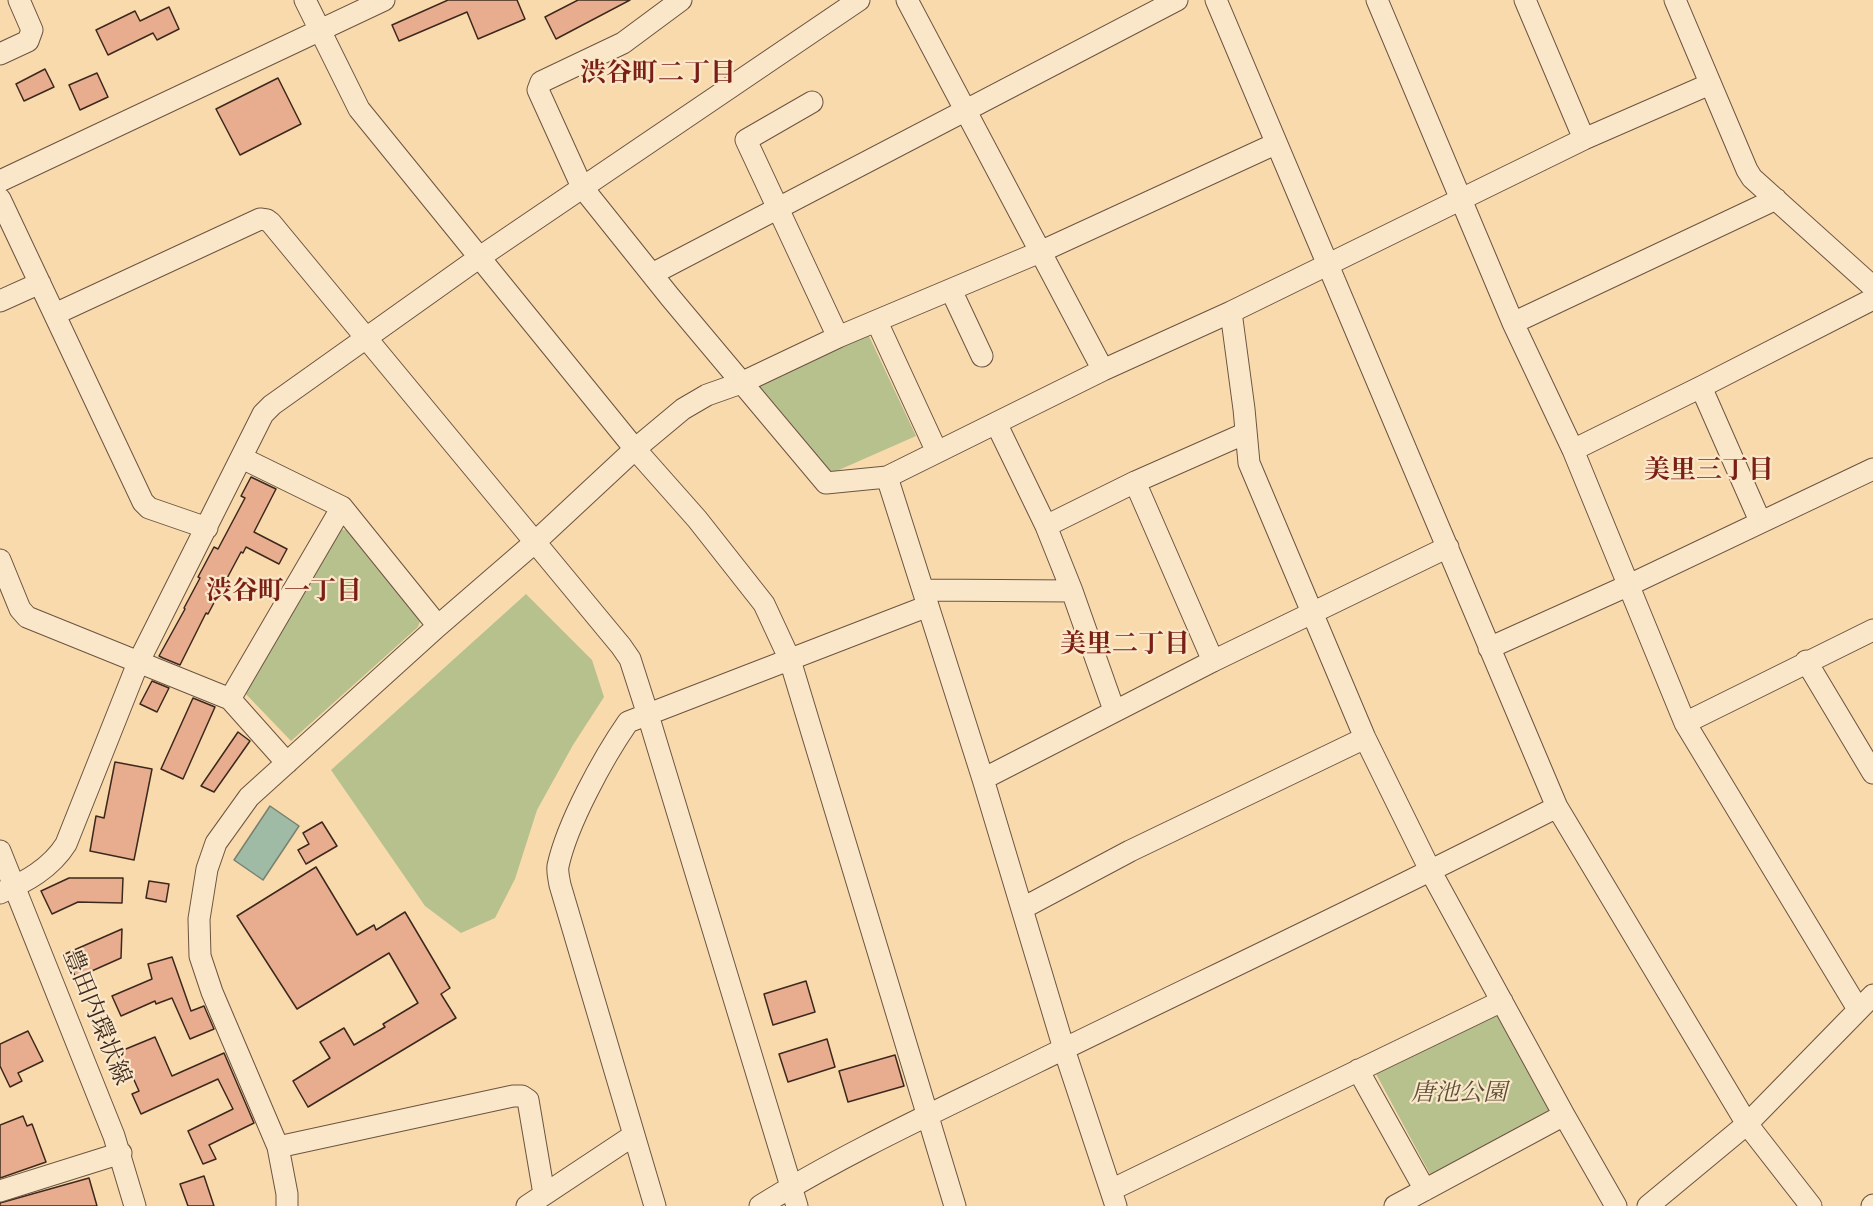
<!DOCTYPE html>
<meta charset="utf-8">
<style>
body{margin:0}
canvas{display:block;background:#f8daac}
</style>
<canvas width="1873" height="1206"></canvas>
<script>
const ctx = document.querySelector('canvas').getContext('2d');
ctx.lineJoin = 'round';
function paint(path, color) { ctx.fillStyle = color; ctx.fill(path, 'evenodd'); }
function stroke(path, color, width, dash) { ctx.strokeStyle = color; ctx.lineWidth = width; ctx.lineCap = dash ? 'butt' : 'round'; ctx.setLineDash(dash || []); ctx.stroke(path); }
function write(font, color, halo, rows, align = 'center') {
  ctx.font = font + ' "IM FELL DW Pica","Noto Serif JP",serif'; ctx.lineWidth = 4.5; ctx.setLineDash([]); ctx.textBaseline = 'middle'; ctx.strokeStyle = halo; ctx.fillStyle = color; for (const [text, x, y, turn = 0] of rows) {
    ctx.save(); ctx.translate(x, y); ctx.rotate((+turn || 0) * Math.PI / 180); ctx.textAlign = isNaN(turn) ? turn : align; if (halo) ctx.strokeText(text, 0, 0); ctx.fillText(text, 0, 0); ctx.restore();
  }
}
paint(new Path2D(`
 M868 334 916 436 832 473 758 384Z
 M335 529 349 530 421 618 418 627 291 741 244 692Z
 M526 594 592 660 604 697 573 745 537 810 515 879 495 918 461 933 425 906 331 770Z
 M1497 1013 1549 1110 1431 1176 1375 1072Z`), '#b7c18e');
const water = new Path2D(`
 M270 806 299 826 263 880 234 860Z`);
paint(water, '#9fbba5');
stroke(water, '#78806f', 1.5);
const building = new Path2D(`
 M448 0H517L525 19 478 39 467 12 399 41 392 25Z
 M578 0H630L556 39 545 17Z
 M169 7 179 29 157 40 153 33 108 55 96 30 135 11 140 21Z
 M45 69 54 87 24 101 16 84Z
 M97 73 108 97 80 110 69 85Z
 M278 78 301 124 240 155 216 109Z
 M251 477 276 489 254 532 287 549 279 564 246 547 243 553 241 552 208 614 206 613 180 665 163 658 159 656 185 609 184 608 200 578 198 577 214 547 218 549 245 498 241 496Z
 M152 681 169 688 157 712 140 704Z
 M193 698 215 707 183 779 161 769Z
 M238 732 250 741 214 792 201 786Z
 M115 762 152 769 134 860 90 851 96 816 104 818Z
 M322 822 337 846 306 864 298 850 309 844 303 833Z
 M316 867 357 935 374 925 376 930 405 912 450 988 441 994 456 1018 308 1107 293 1081 330 1058 320 1042 344 1028 354 1045 385 1027 383 1024 418 1003 389 953 297 1009 237 916Z
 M69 878H123L122 903 78 902 52 914 41 891Z
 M149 881 169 884 166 902 146 898Z
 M122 929 121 958 76 978 65 954Z
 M172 957 191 1011 204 1006 214 1029 190 1039 172 998 156 1004 155 1001 121 1016 112 996 152 979 148 964Z
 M806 981 815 1012 773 1025 764 994Z
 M28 1031 43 1061 18 1073 22 1081 10 1087 0 1066V1044Z
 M155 1037 172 1076 224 1053 254 1123 209 1145 216 1159 203 1164 188 1131 233 1109 218 1079 141 1114 132 1094 139 1091 121 1051Z
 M827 1039 835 1067 788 1082 779 1054Z
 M895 1055 904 1086 848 1102 839 1071Z
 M23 1116 27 1126 32 1124 46 1162 0 1178V1125Z
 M204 1176 214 1206H188L180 1184Z
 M89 1178 97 1206H0V1203Z`);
paint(building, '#e8ac8f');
stroke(building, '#3d281d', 1.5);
const minor = new Path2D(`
 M305 0 359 109 635 449 697 519 764 604 790 660 955 1206
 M681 0 623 43 541 82 538 90 582 187 670 297 826 483 887 477 1103 370 1231 312 1584 139 1710 84
 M907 0 1103 370
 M1216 0 1557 807 1747 1124 1811 1206
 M1377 0 1513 323 1573 450 1685 723 1858 1009
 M1525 0 1584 139
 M1675 0 1747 170 1752 178 1873 287
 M0 54 28 41 32 30 19 0
 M812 102 746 140 838 337
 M0 181 384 0
 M0 199 143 502 149 508 207 528
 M652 274 1177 0
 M951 290 982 356
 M0 301 40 283
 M1231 312 1244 409 1249 463 1365 738 1431 872 1564 1115 1616 1206
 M55 314 260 219 267 220 271 223 621 646 630 659 648 715 797 1206
 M877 322 937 452
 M1513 323 1776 199
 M1701 387 1760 521
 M996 423 1046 526 1072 591 1114 710
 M1573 450 1701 387 1873 299
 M242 458 342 507 438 626
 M887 477 983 779 1064 1049 1116 1206
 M1135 482 1213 661
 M1046 526 1135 482 1246 433
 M0 560 20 609 27 617 230 699 287 763
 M925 590 1072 591
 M1489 648 1627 586 1873 469
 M1806 661 1873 773
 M230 699 342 507
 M1685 723 1873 630
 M983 779 1213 661 1448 547
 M0 851 114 1136 135 1206
 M0 893C26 882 51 868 66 844L138 663 263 414 272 405 480 257 859 0
 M1023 908 1130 851 1365 738
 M1358 1070 1425 1190
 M278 1147 513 1096H522L528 1100 544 1194
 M1111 1190 1502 1001
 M0 1191 121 1153
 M287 1206V1194L278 1147 212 992 200 956 199 919 207 869 216 843 249 797 438 626 534 543 635 449 683 409 707 395 741 383 838 337 1040 252 1275 144
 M527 1206 634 1135
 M655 1206 560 885C559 879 557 872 558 866 567 824 603 758 628 722L928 606
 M760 1206C848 1151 944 1108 1037 1062 1211 977 1385 895 1557 807
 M1395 1206 1564 1115
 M1648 1206 1747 1124 1873 995
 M1872 1206 1873 1205`);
stroke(minor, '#6c5441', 23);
stroke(minor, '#fae7c9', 21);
write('24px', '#3d281d', '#fae7c9', [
 ["豊田内環状線",95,1018,68]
]);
write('italic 24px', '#5c4e39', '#fae7c9', [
 ["唐池公園",1459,1095]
]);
write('bold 26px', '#7a1f14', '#fae7c9', [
 ["渋谷町二丁目",658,76],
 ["美里三丁目",1709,473],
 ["渋谷町一丁目",284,594],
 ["美里二丁目",1125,647]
]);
</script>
